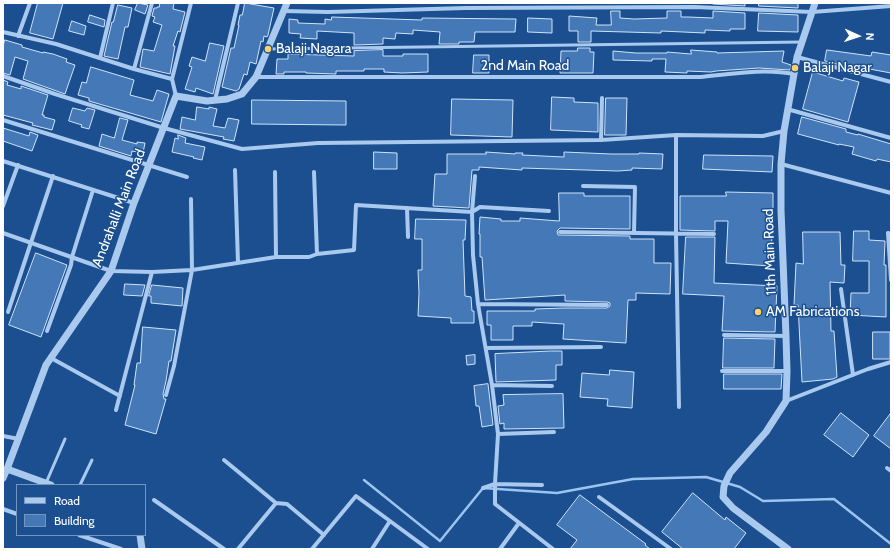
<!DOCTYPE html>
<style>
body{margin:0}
#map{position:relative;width:894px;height:552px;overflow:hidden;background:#1b4f8f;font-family:Cabin,sans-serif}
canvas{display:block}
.frame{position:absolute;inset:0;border:4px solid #fff;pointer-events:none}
.legend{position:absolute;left:16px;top:484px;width:130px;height:52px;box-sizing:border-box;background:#1b4f8f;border:1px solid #7695bc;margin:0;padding:5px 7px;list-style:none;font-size:12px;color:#fff}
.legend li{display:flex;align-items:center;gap:8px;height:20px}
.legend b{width:20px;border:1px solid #7695bc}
.north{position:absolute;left:838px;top:16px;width:40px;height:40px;-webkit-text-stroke:3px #1b4f8f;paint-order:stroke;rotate:93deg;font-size:11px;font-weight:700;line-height:16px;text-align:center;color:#fff}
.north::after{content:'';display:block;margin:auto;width:14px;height:18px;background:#fff;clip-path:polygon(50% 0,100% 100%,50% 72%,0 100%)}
</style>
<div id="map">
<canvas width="894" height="552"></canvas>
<div class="frame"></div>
<ul class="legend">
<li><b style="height:5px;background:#a9c9ee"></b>Road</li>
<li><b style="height:11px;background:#4478b7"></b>Building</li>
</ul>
<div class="north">N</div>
</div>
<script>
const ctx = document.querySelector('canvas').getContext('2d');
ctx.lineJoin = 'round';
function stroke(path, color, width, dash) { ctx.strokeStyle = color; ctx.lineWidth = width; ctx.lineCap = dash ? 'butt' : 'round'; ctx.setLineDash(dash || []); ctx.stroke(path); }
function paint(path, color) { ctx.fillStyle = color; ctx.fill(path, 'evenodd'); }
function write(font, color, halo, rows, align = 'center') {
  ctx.font = font + ' Cabin,sans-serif'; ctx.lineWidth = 3; ctx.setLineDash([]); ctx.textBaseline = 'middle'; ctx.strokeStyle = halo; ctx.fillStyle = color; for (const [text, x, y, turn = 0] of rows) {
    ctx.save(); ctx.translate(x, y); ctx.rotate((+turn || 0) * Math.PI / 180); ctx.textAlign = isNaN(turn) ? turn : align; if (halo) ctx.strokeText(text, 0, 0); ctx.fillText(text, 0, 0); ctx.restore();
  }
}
stroke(new Path2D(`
 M364 480 440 541 483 488 557 493 633 479 706 477 740 487 763 501 834 499 891 544`), '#9cc4f0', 2.5);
const building = new Path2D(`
 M38 3H63L53 39 30 33Z
 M138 3 148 5 145 14 135 10Z
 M160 3H174L173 9 185 12 180 32 178 31 173 46H175L170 74 140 67 143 49 154 51 162 25 153 22 155 17 152 16 154 8H157V7H159Z
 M245 3 274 8 268 35 267 37 264 36 263 42 261 41 256 64 250 62 247 75 244 74 239 89 236 91 222 87 231 48H234L239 25H238L240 15H242Z
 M713 3H745V6L713 4Z
 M759 3H798V8L759 6Z
 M118 5 132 8 128 27H125L118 59 104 56 112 22H113Z
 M611 11H620V18L634 19 667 18V11H681V17H688L713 18V11L745 13V29H730V31L705 30V33L661 31V33L591 31V42H578V31H569V16L597 18 596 25H611Z
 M759 13 798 15V32L758 31Z
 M90 15 105 20 104 27 88 22Z
 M332 17 422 20V18L516 19 515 32H475L474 42H459V44H439L440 32 413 30V34L396 33 395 39 383 38V44L354 45V33L317 31V39L300 38 301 34 289 33V19L298 20V23L325 24V19L331 20Z
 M528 18 552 19V33L528 32Z
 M72 21 86 26 84 35 69 31Z
 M5 40 22 45V47L43 53V52L53 54 67 59 66 62 75 65 65 94 23 79 28 61 15 57 10 75 3 73V47Z
 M210 43 224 46 213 94 196 88 195 92 185 89 192 67 189 66 192 57 205 61Z
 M578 48H590V52H594L593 73H560L561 51H577Z
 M383 50V56H403V54H428V72L402 73 384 72V69H364V71H336V74L306 73V72H284V74H276L277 59H288V54L354 56V51Z
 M691 50 717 52V53L784 51 782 62 791 65 790 70 759 68 716 71 711 72 687 71V73L665 72 666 59H652V61L613 60V51L636 53H667V52L691 54Z
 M827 50 871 56 872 52 891 55V73L848 65V67L825 61Z
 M474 55H489V73H473Z
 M91 67 134 80 130 95 153 101 157 90 169 94 161 122 89 101V98L78 95 82 82 86 83Z
 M813 72 843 81 844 78 859 82 848 122 803 109Z
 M3 80 8 82 7 85 21 89V86L48 95 42 115H44V117L55 120 52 130 32 125 33 123 3 115Z
 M552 97 574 98V102L598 103V132L551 130Z
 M606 98H627L626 135H605Z
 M452 99 513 100 512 137 451 135Z
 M252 100 346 101V125L252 124Z
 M197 107 209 109V107L217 109 213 126 225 128 228 118 239 120 234 141 223 139 224 137 180 129 182 117 195 120Z
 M73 108 85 111 87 108 95 110 89 129 81 127 82 125 69 121Z
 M802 117 846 129V132L858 135V134L891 144V162L877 159 876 161 852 154 854 147 839 144V145L798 134Z
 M120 118 128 120 122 140 137 144V142L145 143 143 153 132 151 131 156 99 146 102 134 114 138Z
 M3 128 29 136 30 132 38 135 32 151 3 141Z
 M178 135 186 138 185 143 205 147 202 160 193 158 194 157 172 152 175 138 178 139Z
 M374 152 397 153V169H374Z
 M486 152 515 154V153H523L522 155 564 157V152L611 154H639V153L663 154 662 169 632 168V170L618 171 522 168V170L479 167V170H472L469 208 433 206 435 174H447V154H486Z
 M704 155 773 156 772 172 703 169Z
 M726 192 773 193V221L770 266 726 263 728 221H715V231L680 230V196H726Z
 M559 193H584V196H630V229L560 228 557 231 558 235 630 236V239H654V263H671L670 294 636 293V300H628L626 343 563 339 564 324 532 322V326H513V340H491V325H487V311H535V309L564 308H607L610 306V303L607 302 565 301V295L485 300 482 257H480V234H479L480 217 501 219V221H520V218L559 221Z
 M416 219 466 220 465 240H463L465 296 471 297 472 311H474V323H451V318L418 316 419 293 418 270H422V239H415Z
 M854 231H869V240L885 241 884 265H886V317L850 315 851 293H869V261H853Z
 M803 232H840L841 265H845L844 283 830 282 831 331H834L837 377 833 379 802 382 798 305H794L796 263 803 264Z
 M686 237H715L714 283 777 286 775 332 722 331 724 296 683 294Z
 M36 253 67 265 41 337 9 325Z
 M125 284 145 285 142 296 124 295Z
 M152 285 183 288 182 306 151 303V296H149Z
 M143 327 176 330 171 361H169L166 381 163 394 164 399H166L156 434 125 425 135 385H134L137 363H140Z
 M873 332H890V359H873Z
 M724 338 775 339 774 368H723Z
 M551 351H562V365H556V380L496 382 495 354Z
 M475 355V364L467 365 466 356Z
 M610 370 634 372 632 408 607 406 608 399 580 397 582 373 609 375Z
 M724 374H782L781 389H724Z
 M488 384 493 425 482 427 479 406H476L474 386Z
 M563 394 564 428 504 429V423L500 424 498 406 504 405 503 395Z
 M841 413 869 435 853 457 824 435Z
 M891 413V449L874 436Z
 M693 493 725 520 726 517 746 533 734 549H683L662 532Z
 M580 495 646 544 645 545 650 549H570L577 540 557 525Z`);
paint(building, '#4478b7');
stroke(building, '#cfe3fa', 1);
stroke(new Path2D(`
 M268 49 802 42
 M46 483 65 439
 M80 485 92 460`), '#a9c9ee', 3);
stroke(new Path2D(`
 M284 11 328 12 466 8 695 7 812 12 891 6
 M3 32 56 44 134 69 172 79 176 96
 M18 36 30 3
 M797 57 891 82
 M100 58 113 3
 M134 69 152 3
 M3 76 55 94 164 128 242 149 318 143 601 140 676 135 763 136 784 131
 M256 77H700C730 74 764 68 794 74
 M172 79 191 3
 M215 100 238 3
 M787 109 891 138
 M3 120 187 177
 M676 135V234L679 407
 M601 140 602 98
 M3 161 134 203
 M781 164 891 193
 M235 170 238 263
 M275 172 276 257
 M314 172 317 254
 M475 176 472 212 473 255 478 304 492 385 498 434 495 484 483 488
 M583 186 635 187 634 233
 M3 206 18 165
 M407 208 408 237
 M560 232 714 234
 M3 233 111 271 152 272 192 270 191 199
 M891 234 888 233 891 280
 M841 289 853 375
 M478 304 607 305
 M8 312 53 176
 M47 331 71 265 72 257 93 190
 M724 335 786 336
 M486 348 601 347
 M51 358 120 396
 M722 371H787
 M492 385 552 386
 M166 395 174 366 192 270 276 257H309L317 254 354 250 356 205 472 212 480 207 549 211
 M786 401 868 369 891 362
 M116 410 152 272
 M498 434 554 432
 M3 436 19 439
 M224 460 276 503
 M887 468 891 471
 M542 485 495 484V504L553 549
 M599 497 671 549
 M154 500 224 549
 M3 509 17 514
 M79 535 121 549
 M238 549 276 503 287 504 324 535
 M312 549 356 496 428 549
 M372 549 390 521
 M500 549 519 523`), '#a9c9ee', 4);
stroke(new Path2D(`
 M7 469 51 485
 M3 478 7 469 46 365 111 271 134 203 176 96 207 101 227 99 242 94 256 77 287 3
 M140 535 142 549
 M788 549 733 508 723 497 724 486 730 473 766 432 786 401 787 371 786 336 781 210V164L784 131 794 74 797 57 815 3`), '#a9c9ee', 7);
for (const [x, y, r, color] of [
 [268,49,4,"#ffd166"],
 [795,68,4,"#ffd166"],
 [758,312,4,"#ffd166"]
]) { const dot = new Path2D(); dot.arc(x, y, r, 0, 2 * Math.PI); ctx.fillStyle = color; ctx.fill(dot); stroke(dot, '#1b4f8f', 1.5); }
write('14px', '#fff', '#1b4f8f', [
 ["Balaji Nagara",276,49],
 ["Balaji Nagar",803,68],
 ["AM Fabrications",766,312]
], 'left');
write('14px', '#fff', '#1b4f8f', [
 ["2nd Main Road",525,66],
 ["Andrahalli Main Road",119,208,-69],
 ["11th Main Road",770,252,-92]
]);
</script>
